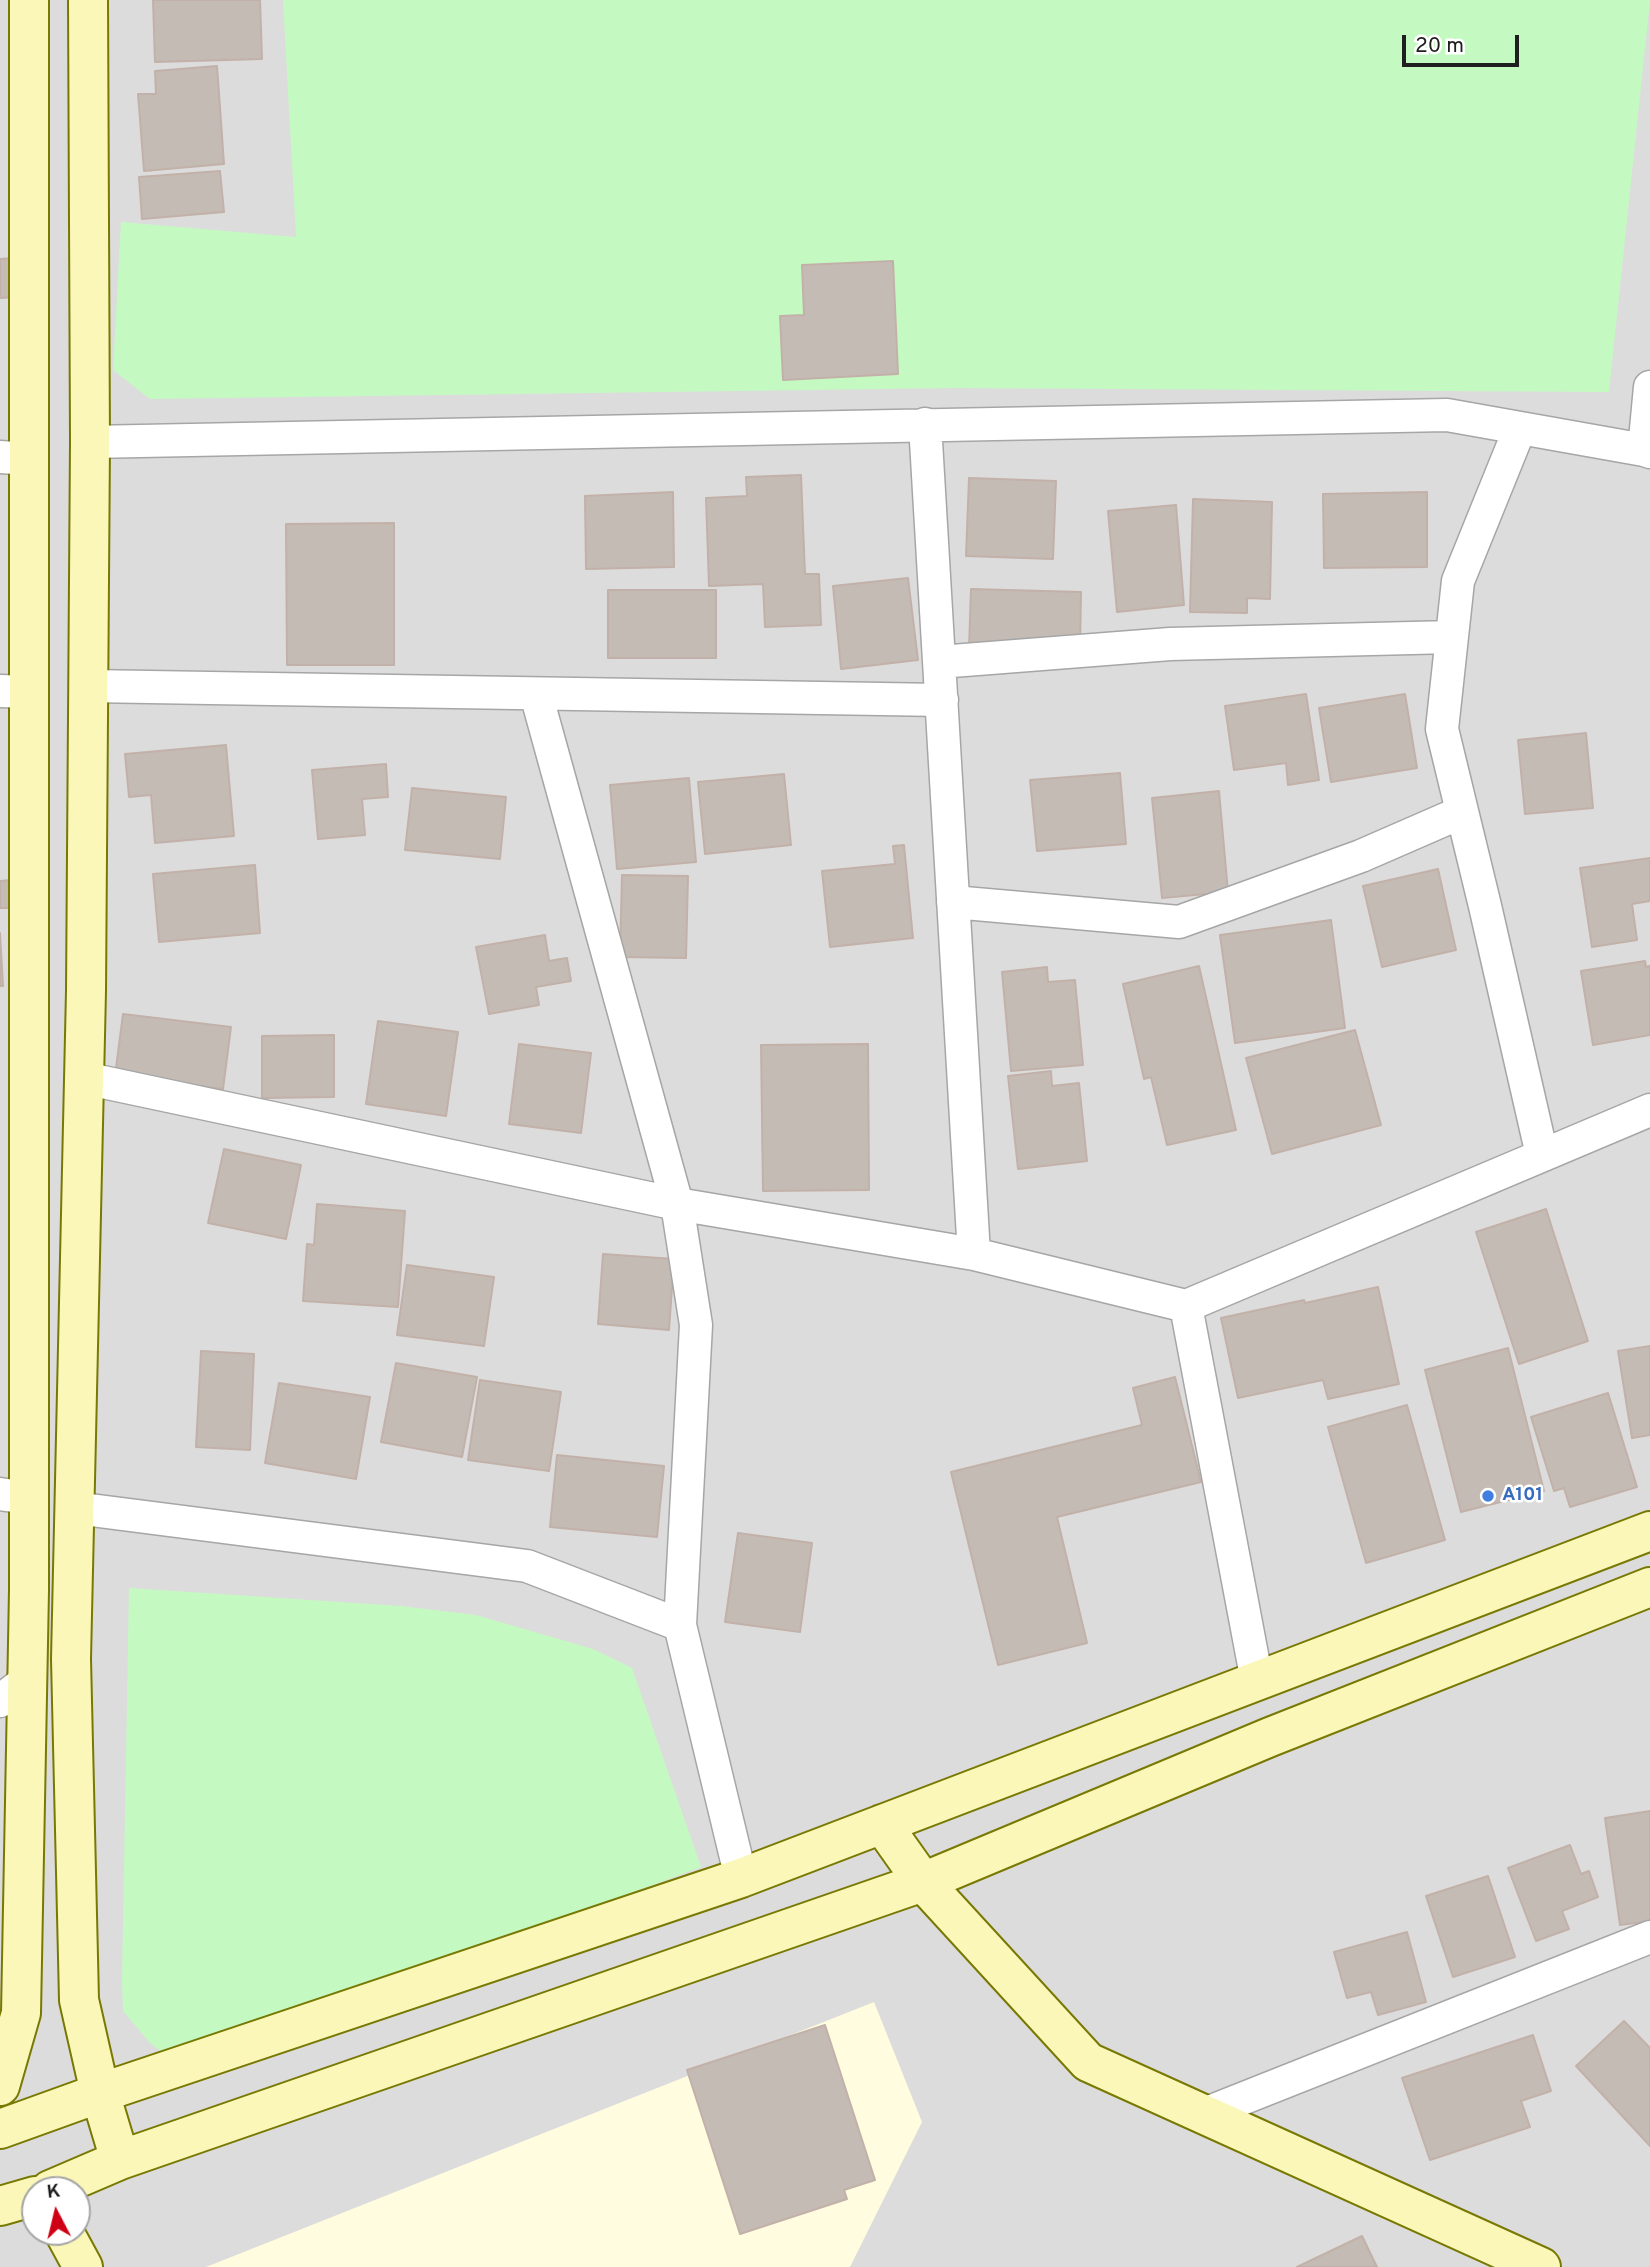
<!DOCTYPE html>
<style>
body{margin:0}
#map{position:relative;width:1650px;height:2267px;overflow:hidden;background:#f0ece6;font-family:Overpass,sans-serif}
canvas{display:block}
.north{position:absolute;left:21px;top:2176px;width:70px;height:70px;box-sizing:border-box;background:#fff;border:2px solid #a5a5a5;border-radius:50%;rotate:353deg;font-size:19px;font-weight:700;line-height:28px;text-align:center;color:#1f1f1f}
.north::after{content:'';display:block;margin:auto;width:24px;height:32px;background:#cf0015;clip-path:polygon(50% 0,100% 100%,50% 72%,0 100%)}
.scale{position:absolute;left:1402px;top:35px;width:117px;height:32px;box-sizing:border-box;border:4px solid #1f1f1f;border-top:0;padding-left:9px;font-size:21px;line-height:24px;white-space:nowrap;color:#1f1f1f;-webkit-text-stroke:5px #fff;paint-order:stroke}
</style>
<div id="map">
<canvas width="1650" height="2267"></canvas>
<div class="north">K</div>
<div class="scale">20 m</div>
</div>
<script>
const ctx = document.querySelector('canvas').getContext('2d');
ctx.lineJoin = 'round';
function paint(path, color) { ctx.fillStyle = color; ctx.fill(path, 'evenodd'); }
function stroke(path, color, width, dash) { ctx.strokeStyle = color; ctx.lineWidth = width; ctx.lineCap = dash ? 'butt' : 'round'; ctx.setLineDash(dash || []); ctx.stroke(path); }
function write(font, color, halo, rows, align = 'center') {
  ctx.font = font + ' Overpass,sans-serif'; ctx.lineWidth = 5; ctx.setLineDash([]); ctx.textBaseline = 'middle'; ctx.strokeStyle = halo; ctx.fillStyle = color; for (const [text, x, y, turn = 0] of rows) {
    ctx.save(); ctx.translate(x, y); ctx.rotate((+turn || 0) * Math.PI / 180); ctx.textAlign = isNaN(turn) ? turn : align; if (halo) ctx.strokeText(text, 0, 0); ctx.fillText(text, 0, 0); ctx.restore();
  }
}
paint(new Path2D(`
 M0 0H1650V2267H0ZM35 2190H77V2232H35Z`), '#dddcdc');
paint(new Path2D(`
 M874 2002 922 2122 850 2267H206Z`), '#fffce0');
paint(new Path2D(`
 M283 0H1650L1609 392 955 388 150 399 113 370 121 222 296 237Z
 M129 1588 401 1606 476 1615 593 1649 632 1668 701 1867 204 2053 170 2058 150 2043 123 2011 122 1981Z`), '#c4fac2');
const building = new Path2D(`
 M153 0H260L262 59 155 62Z
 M217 66 224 164 144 171 138 94H156L155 71Z
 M220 171 224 212 142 219 139 177Z
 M13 258 15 297 0 298V259Z
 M893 261 898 374 783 380 780 316 804 315 802 265Z
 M801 475 805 574H819L821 625 765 627 763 584 709 586 706 498 747 496 746 477Z
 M969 478 1056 481 1053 559 966 556Z
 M673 492 674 567 586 569 585 496Z
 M1427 492V567L1324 568 1323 494Z
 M1193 499 1272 502 1270 599 1247 598V613L1190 612Z
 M1176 505 1184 605 1117 612 1108 511Z
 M394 523V665H287L286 524Z
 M908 578 918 660 841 669 833 586Z
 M971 589 1081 592 1080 651 969 648Z
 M608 590H716V658H608Z
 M1306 694 1319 780 1288 785 1286 763 1234 770 1225 706Z
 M1405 694 1417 768 1331 782 1319 708Z
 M1586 733 1593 808 1525 814 1518 740Z
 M226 745 234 836 155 843 151 795 129 797 125 754Z
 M386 764 388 797 362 799 365 835 318 839 312 770Z
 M1120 773 1126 844 1037 851 1030 780Z
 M784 774 791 845 705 854 698 782Z
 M689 778 696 862 617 869 610 785Z
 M412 788 506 797 500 859 405 850Z
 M1219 791 1228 892 1162 898 1152 798Z
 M904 845 913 938 830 947 822 871 895 864 893 846Z
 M1650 858V901L1632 904 1637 940 1592 947 1580 868Z
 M255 865 260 933 159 942 153 874Z
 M1438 869 1456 950 1382 967 1363 886Z
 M622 875 688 876 686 958 620 957Z
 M11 880 12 908H0V881Z
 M1331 920 1345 1028 1235 1043 1220 935Z
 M0 933 3 986H0Z
 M545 935 549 961 567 958 571 981 536 987 539 1005 489 1014 476 947Z
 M1645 961 1646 967 1650 966V1035L1593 1045 1581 971Z
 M1199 966 1236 1130 1167 1145 1151 1077 1144 1079 1123 984Z
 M1047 967 1048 982 1075 980 1083 1065 1011 1071 1002 972Z
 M123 1014 231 1027 223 1089 115 1076Z
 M378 1021 458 1032 446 1116 366 1104Z
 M1355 1030 1381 1125 1272 1154 1246 1058Z
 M334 1035V1097L262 1098V1036Z
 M519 1044 591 1053 581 1133 509 1124Z
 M868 1044 869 1190 763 1191 761 1045Z
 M1051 1071 1052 1086 1079 1083 1087 1161 1018 1169 1008 1076Z
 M224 1149 301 1165 286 1239 208 1223Z
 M317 1204 405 1211 398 1307 303 1301 307 1244 314 1245Z
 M1546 1209 1588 1341 1519 1364 1476 1232Z
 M603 1254 674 1259 669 1330 598 1324Z
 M407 1265 494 1277 484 1346 397 1335Z
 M1378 1287 1399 1384 1328 1399 1323 1380 1238 1398 1221 1318 1304 1300 1305 1303Z
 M1650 1346V1435L1632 1438 1618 1351Z
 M1508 1348 1544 1491 1461 1512 1425 1370Z
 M201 1351 254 1354 250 1450 196 1447Z
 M396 1363 477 1377 462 1457 381 1442Z
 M1175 1377 1201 1482 1057 1517 1087 1643 998 1665 951 1472 1142 1425 1133 1388Z
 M480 1380 561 1392 549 1471 468 1460Z
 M279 1383 370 1397 356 1479 265 1463Z
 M1608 1393 1637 1487 1570 1507 1564 1488 1554 1491 1531 1417Z
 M1407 1405 1445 1540 1366 1563 1328 1427Z
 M557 1455 664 1466 657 1537 550 1527Z
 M738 1533 812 1543 800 1632 725 1622Z
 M1650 1811V1921L1620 1925 1605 1818Z
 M1570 1845 1581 1874 1589 1871 1598 1897 1562 1911 1569 1929 1536 1941 1508 1868Z
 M1488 1876 1515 1957 1453 1977 1426 1896Z
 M1407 1932 1426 2002 1378 2015 1371 1992 1347 1998 1334 1952Z
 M1624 2021 1650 2048V2146L1576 2066Z
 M825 2025 875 2180 844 2190 847 2199 740 2234 687 2070Z
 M1533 2035 1551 2091 1521 2101 1530 2127 1430 2160 1402 2078Z
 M1362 2236 1377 2267H1297Z`);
paint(building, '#c5bbb5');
stroke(building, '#c2b1a8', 2);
const street = new Path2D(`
 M1650 387 1644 450 1650 452
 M925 424 974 1254
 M1520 428 1458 581 1442 729 1485 906 1542 1155
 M90 442 1447 415 1644 450
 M0 457 30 459
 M939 662 1170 644 1452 637
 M88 686 942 700
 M0 691 30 692
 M536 694 677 1204 696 1325 680 1625 741 1878
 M953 902 1179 922 1361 856 1462 812
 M84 1078 677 1204 974 1254 1186 1306 1650 1110
 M1186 1306 1257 1681
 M0 1494 29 1498
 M75 1508 527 1566 680 1625
 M0 1701 27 1680
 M1204 2114 1650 1937`);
const secondary = new Path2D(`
 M88 0 90 442 86 991 71 1659 79 2000 100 2093 120 2160
 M882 1824 923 1882 1088 2062 1541 2267
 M0 2086 21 2013 29 1590V0
 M0 2129 100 2093 741 1878 1650 1531
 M50 2190 120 2160 923 1882 1270 1737 1650 1587
 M0 2206 35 2196
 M64 2232 83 2267`);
stroke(street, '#a6a6a6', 35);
stroke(secondary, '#787903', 42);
stroke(street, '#fff', 32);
stroke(secondary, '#faf7b9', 38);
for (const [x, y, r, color] of [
 [1488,1496,7,"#3f7fe0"]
]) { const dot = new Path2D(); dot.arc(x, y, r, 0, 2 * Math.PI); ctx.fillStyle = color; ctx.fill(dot); stroke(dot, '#fff', 2.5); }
write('bold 19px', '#366cbe', '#fff', [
 ["A101",1502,1496]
], 'left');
</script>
